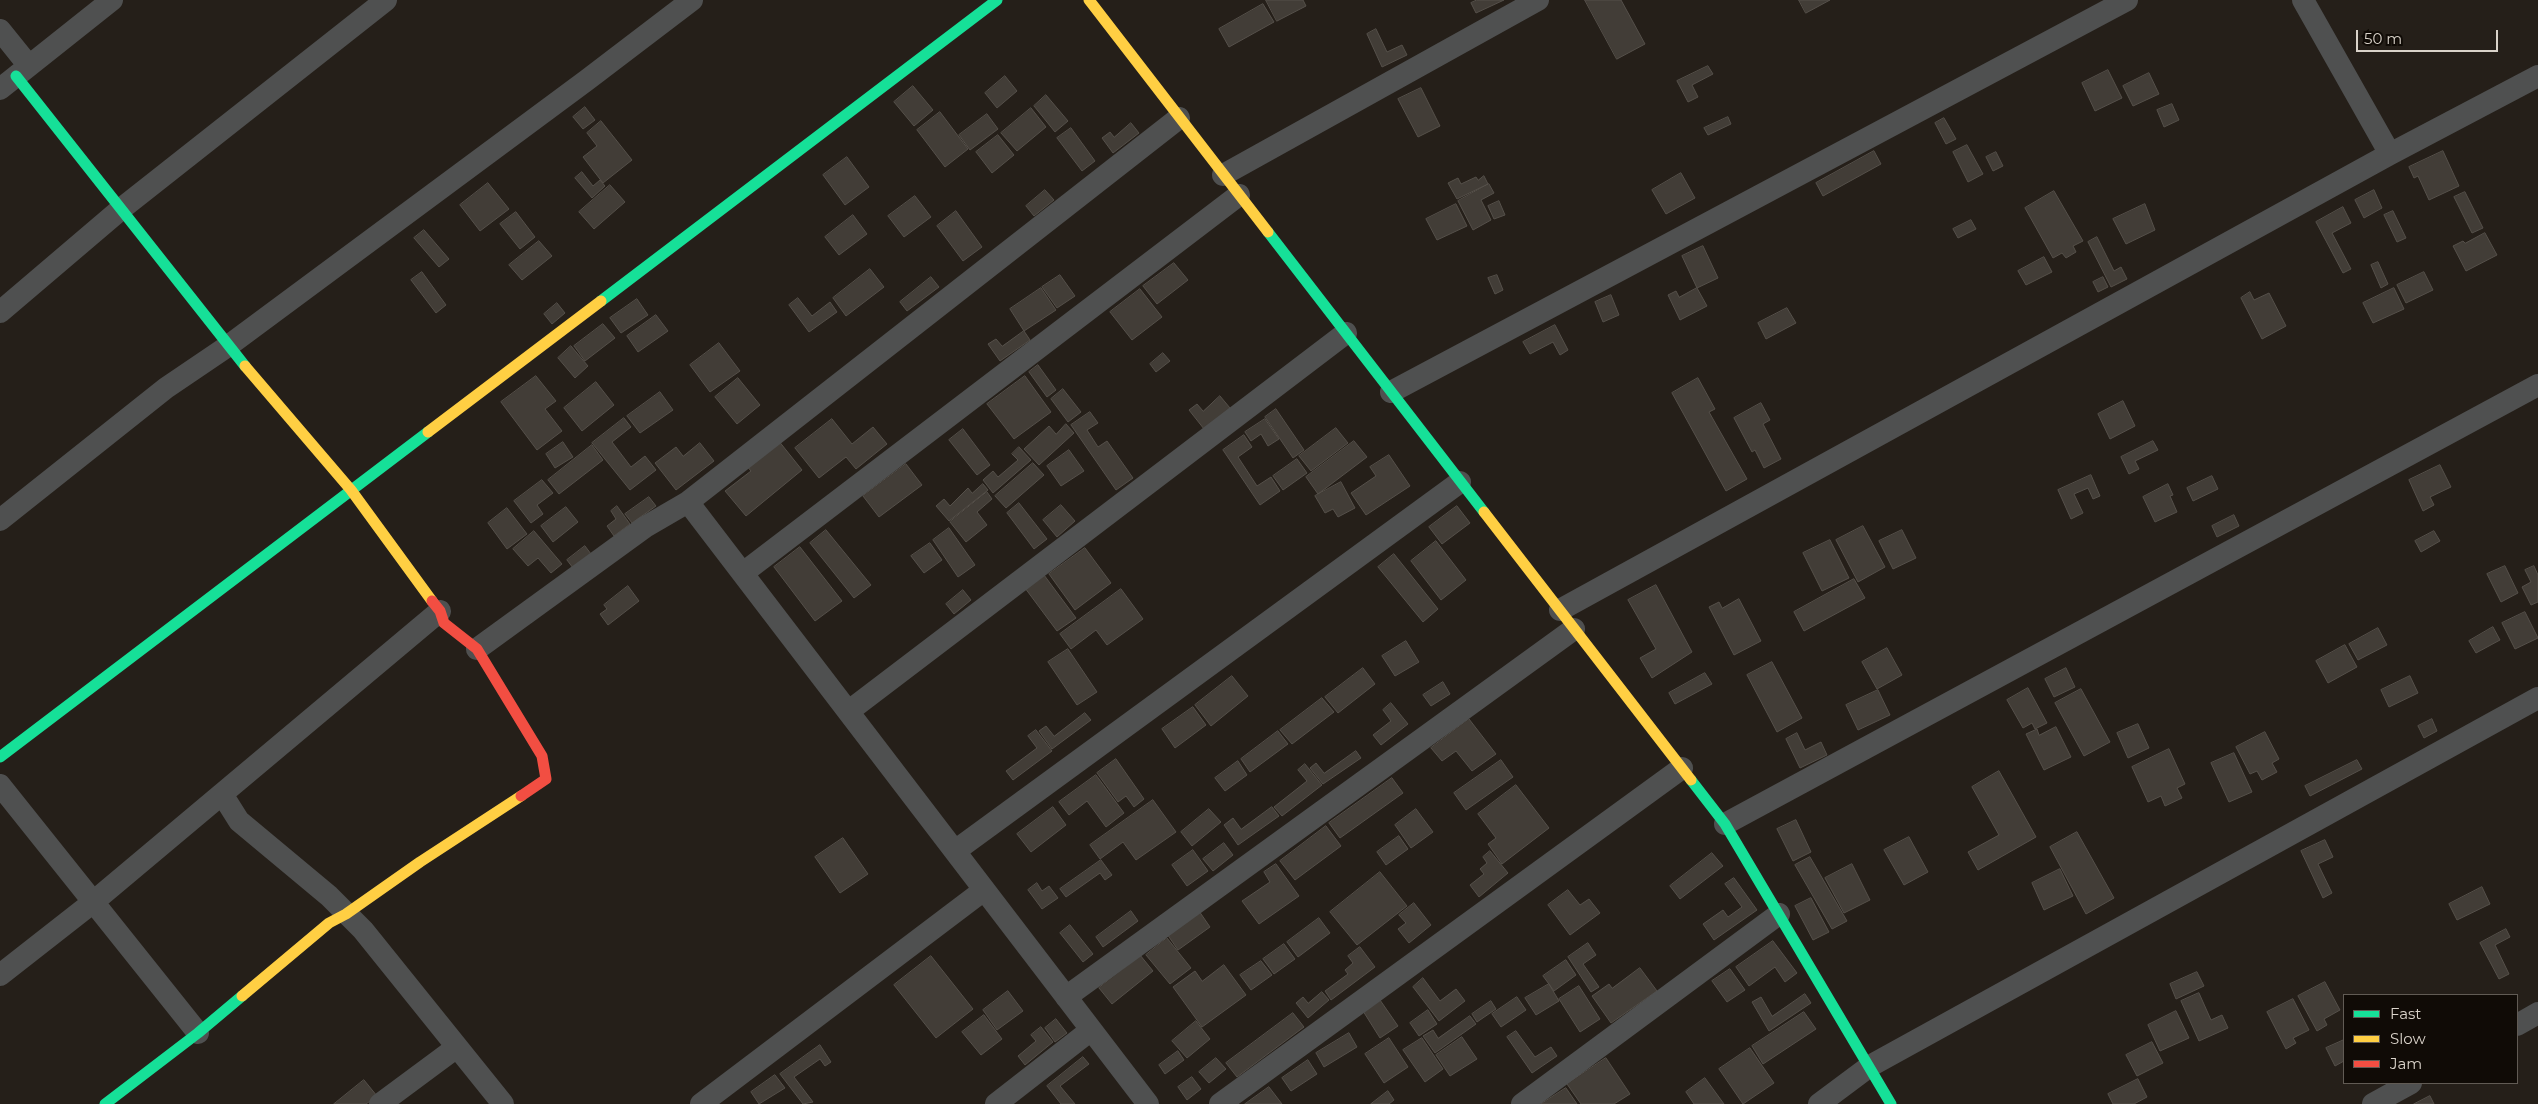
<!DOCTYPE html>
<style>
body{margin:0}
#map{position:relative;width:2538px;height:1104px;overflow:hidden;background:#251f19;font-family:Montserrat,sans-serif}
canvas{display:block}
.legend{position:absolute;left:2343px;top:994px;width:175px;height:90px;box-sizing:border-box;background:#100b06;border:1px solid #615b54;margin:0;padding:6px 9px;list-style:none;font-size:15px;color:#dad3ca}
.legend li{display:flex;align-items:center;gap:10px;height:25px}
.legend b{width:25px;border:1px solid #615b54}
.scale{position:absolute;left:2356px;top:30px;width:142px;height:22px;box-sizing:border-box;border:2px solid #dad3ca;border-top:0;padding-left:6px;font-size:15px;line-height:18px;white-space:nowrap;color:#dad3ca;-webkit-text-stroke:4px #100b06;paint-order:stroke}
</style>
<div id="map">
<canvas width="2538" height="1104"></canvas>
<ul class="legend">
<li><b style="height:6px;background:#16e098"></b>Fast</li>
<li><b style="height:6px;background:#ffcf43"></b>Slow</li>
<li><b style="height:6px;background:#f24e42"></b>Jam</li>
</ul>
<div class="scale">50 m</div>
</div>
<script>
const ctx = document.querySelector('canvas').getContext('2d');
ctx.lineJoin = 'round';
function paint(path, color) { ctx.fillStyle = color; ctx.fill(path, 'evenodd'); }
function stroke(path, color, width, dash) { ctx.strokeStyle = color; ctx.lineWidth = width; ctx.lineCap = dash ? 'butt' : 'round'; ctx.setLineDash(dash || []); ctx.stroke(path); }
const building = new Path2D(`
 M1266 0H1303L1306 6 1277 21Z
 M1477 0H1504L1476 13 1471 3Z
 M1585 0H1621L1645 44 1617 59Z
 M1799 0H1830L1806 13Z
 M1263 4 1274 22 1229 47 1219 29Z
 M1376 29 1387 52 1402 45 1407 55 1382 67 1367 34Z
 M1708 66 1713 74 1692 85 1698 97 1688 102 1677 81Z
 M2108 70 2122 98 2095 111 2082 83Z
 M2149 73 2159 94 2133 106 2123 86Z
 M1005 76 1017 91 997 108 985 93Z
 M913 86 933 110 914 126 894 102Z
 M1421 88 1440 126 1418 137 1398 99Z
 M1046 95 1068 121 1055 132 1034 106Z
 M2172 104 2179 120 2164 127 2157 110Z
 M585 107 595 120 583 129 573 117Z
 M1031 108 1046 127 1017 151 1001 133Z
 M940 112 968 149 945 167 917 130Z
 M987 114 998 129 970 150 959 135Z
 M1728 117 1731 124 1708 135 1704 128Z
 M1944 118 1956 139 1946 144 1935 123Z
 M601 121 632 160 603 183 583 157 597 146 587 133Z
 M1131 123 1139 133 1113 153 1102 138 1110 132 1114 137Z
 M1071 128 1095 161 1082 171 1057 138Z
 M998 135 1014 155 992 173 976 152Z
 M1967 145 1983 174 1968 182 1953 152Z
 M1874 151 1881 164 1823 196 1816 183Z
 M2443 151 2459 186 2429 200 2418 176 2414 178 2409 167Z
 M1996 152 2003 166 1993 171 1986 157Z
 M847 157 869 187 845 205 823 175Z
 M582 172 593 186 600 180 605 186 592 198 575 178Z
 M1681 173 1695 198 1666 214 1652 190Z
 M1484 176 1488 184 1457 199 1448 183 1458 178 1461 184 1476 177 1478 180Z
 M488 183 509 209 480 231 460 205Z
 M1489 184 1494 193 1481 200 1491 220 1473 230 1458 201Z
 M610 185 625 202 594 229 579 212Z
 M1045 190 1054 200 1034 216 1026 206Z
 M2374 190 2382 208 2364 218 2355 200Z
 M2054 191 2083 241 2073 246 2076 252 2066 258 2062 253 2053 258 2025 208Z
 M2465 192 2483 228 2472 233 2454 197Z
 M915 196 931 217 904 237 888 216Z
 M1499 201 1505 215 1494 219 1488 206Z
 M1456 204 1467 226 1437 240 1426 219Z
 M2145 204 2155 230 2126 244 2113 219Z
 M2343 207 2351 223 2332 233 2351 269 2343 273 2316 222Z
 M956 211 982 247 963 261 937 226Z
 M2393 211 2406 238 2397 242 2384 215Z
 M516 212 535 237 520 249 500 224Z
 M853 215 867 234 839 255 825 237Z
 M1971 220 1976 229 1958 238 1953 229Z
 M424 230 449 259 439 267 414 238Z
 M2485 233 2497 255 2466 271 2453 246 2463 241 2465 243Z
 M2097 237 2114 271 2121 267 2127 279 2111 287 2088 242Z
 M539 241 552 256 522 280 509 265Z
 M1703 246 1718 278 1697 288 1682 256Z
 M2044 257 2052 272 2026 285 2018 271Z
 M2378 262 2388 284 2381 288 2371 265Z
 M1174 263 1188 280 1157 304 1143 286Z
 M870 269 884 287 846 316 833 298Z
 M422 272 446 305 436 313 411 280Z
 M2424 272 2433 290 2406 303 2397 285Z
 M1060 275 1075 296 1057 308 1042 287Z
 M1497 275 1503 290 1495 294 1488 278Z
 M931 277 939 287 907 311 900 302Z
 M2103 277 2108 287 2098 292 2093 282Z
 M1041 288 1056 310 1024 331 1010 309Z
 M1697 288 1707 306 1680 320 1668 295 1676 291 1679 297Z
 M2394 288 2404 309 2373 323 2363 303Z
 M1140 289 1162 317 1132 340 1110 312Z
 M2250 292 2254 300 2269 293 2286 326 2262 339 2241 298Z
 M1611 295 1619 315 1603 322 1595 302Z
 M798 298 812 316 830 302 837 312 809 332 789 305Z
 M637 299 648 315 621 333 610 318Z
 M557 303 565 313 552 324 544 314Z
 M1787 308 1796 323 1766 339 1758 323Z
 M656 315 668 331 638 352 627 336Z
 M603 324 615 338 585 361 574 346Z
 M1555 325 1568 350 1560 355 1553 342 1530 354 1523 342Z
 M1024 331 1030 340 1000 361 988 344 996 339 1002 346Z
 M719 343 740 371 710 392 690 365Z
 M571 346 588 366 575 378 558 358Z
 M1163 353 1170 361 1156 372 1150 364Z
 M1038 365 1056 390 1047 397 1029 372Z
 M536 376 556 401 545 409 562 431 537 450 501 402Z
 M1025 376 1051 412 1014 439 987 404Z
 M738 378 760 405 737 424 715 397Z
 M1698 378 1715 409 1709 412 1747 479 1726 491 1672 393Z
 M596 382 614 405 582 431 564 408Z
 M1063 389 1081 412 1068 422 1051 399Z
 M660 392 673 410 640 433 627 416Z
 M1220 396 1230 408 1204 429 1189 410 1197 404 1203 411Z
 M2123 401 2135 426 2110 439 2098 414Z
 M1761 403 1770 420 1763 424 1781 459 1764 468 1755 450 1752 452 1734 418Z
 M1276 409 1304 450 1293 458 1265 417Z
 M1090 412 1098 423 1087 430 1098 447 1107 441 1133 478 1116 490 1071 425Z
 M624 418 631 427 612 442 631 467 645 456 656 470 630 490 592 443Z
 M832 419 852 444 873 427 887 444 856 469 846 457 819 478 795 448Z
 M1265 419 1279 439 1268 446 1261 434 1251 441 1245 432Z
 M1066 424 1074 433 1039 465 1024 449 1049 426 1056 434Z
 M1336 428 1348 443 1311 471 1299 456Z
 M963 429 990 465 977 475 949 440Z
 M1244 435 1252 447 1238 457 1257 486 1271 477 1280 491 1260 505 1223 450Z
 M778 440 802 470 746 516 725 491 751 471 746 465Z
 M1354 441 1367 457 1318 494 1306 477Z
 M2153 441 2158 450 2135 461 2139 469 2129 474 2121 457Z
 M563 442 573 457 555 468 546 454Z
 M700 443 714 461 676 490 655 463 676 447 683 456Z
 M592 445 603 460 559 494 548 480Z
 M1019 447 1031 460 993 493 983 480 993 471 998 477 1018 460 1012 454Z
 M1069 450 1084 471 1061 486 1047 466Z
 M1389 455 1410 486 1366 515 1351 493 1376 476 1370 467Z
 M1297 459 1307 473 1283 490 1273 476Z
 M1033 463 1044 475 1006 508 995 496Z
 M906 464 922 485 879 517 863 496Z
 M2440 465 2451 487 2430 497 2434 505 2423 511 2409 480Z
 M2091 475 2100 496 2093 499 2088 488 2074 494 2083 513 2071 519 2058 490Z
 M2212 476 2218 489 2193 501 2187 488Z
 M542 480 553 493 537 505 543 514 531 523 514 501Z
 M1341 482 1355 508 1338 517 1333 509 1325 513 1315 496Z
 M983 484 988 490 949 521 936 506 944 499 950 506 968 488 972 493Z
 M2168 484 2173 495 2170 496 2177 512 2155 522 2143 497Z
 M987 492 992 499 977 512 987 525 966 542 950 522Z
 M649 497 656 506 632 523 625 514Z
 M1019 503 1047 539 1034 549 1007 513Z
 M1061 505 1075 521 1057 537 1043 520Z
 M617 506 630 524 614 536 607 526 616 519 611 511Z
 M1457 506 1470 523 1442 544 1429 527Z
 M566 507 578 522 553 542 541 526Z
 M507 508 527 534 507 549 488 523Z
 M2234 515 2239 526 2217 537 2212 526Z
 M1863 526 1885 567 1858 582 1836 540Z
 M949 528 975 565 958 577 933 540Z
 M826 530 871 585 854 598 810 543Z
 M1902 530 1916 558 1893 569 1879 541Z
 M534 531 562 564 551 573 538 558 528 566 513 549Z
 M2434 531 2440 541 2421 552 2415 541Z
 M1830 540 1849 578 1822 591 1803 553Z
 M1436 541 1466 580 1441 600 1411 561Z
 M930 543 942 560 924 573 911 556Z
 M585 546 591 554 573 568 567 560Z
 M800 547 842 601 815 621 774 567Z
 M1085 548 1111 583 1075 610 1049 574Z
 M1394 554 1438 609 1423 622 1378 567Z
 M2505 566 2518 593 2501 602 2487 574Z
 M2534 566 2538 575V602L2531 605 2522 587 2531 582 2525 570Z
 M1044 575 1076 618 1057 631 1025 588Z
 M1854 579 1865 598 1804 631 1794 612Z
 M1656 585 1692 652 1652 678 1640 658 1656 649 1628 600Z
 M628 586 639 601 608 625 600 614 607 609 604 605Z
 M1121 589 1143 619 1107 645 1096 630 1071 649 1060 634Z
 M963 590 971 600 954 614 946 604Z
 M1739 599 1761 641 1734 655 1709 607 1719 602 1722 608Z
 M2525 612 2538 638 2515 649 2502 623Z
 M2493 627 2500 640 2476 653 2469 641Z
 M2378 628 2387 645 2358 660 2349 644Z
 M1406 641 1419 662 1395 676 1382 656Z
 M2345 645 2357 667 2328 683 2316 661Z
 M1887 648 1902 675 1877 689 1862 662Z
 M1068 649 1097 692 1077 705 1048 662Z
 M1772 662 1802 718 1777 732 1747 675Z
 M1363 668 1375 684 1338 713 1325 697Z
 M2066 668 2075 687 2054 697 2045 679Z
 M1705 673 1712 684 1675 704 1669 693Z
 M1232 676 1248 696 1211 726 1195 705Z
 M2410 676 2418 693 2389 707 2381 690Z
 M1443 682 1450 694 1431 706 1423 695Z
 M2028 688 2047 723 2035 729 2032 723 2023 728 2007 700Z
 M2081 689 2110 742 2084 756 2055 703Z
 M1878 690 1890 715 1858 730 1846 705Z
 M1322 698 1334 712 1292 744 1280 730Z
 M1391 703 1408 724 1381 745 1373 735 1391 721 1383 710Z
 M1193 707 1206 725 1175 748 1162 729Z
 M1085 713 1091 720 1052 749 1039 731 1046 726 1054 736Z
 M1469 719 1496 754 1472 771 1456 751 1442 761 1431 748Z
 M2432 719 2437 731 2424 738 2418 726Z
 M2138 724 2149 748 2128 758 2117 733Z
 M2056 727 2071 757 2044 770 2026 734 2037 729 2039 735Z
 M1036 730 1052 751 1013 780 1006 771 1037 748 1028 736Z
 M1278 731 1288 744 1250 772 1241 759Z
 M2265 732 2279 759 2272 763 2277 772 2262 780 2257 771 2250 774 2236 747Z
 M1797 733 1805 750 1821 742 1827 755 1800 768 1786 739Z
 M2169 749 2185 784 2177 788 2182 798 2165 806 2161 796 2148 802 2132 767Z
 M1356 751 1361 758 1323 784 1310 768 1316 763 1324 773Z
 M2234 753 2252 792 2229 802 2211 763Z
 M1116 759 1144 799 1134 807 1126 796 1118 802 1097 773Z
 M1501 760 1513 777 1466 810 1454 793Z
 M2357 760 2362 769 2310 796 2305 786Z
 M1238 761 1247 775 1225 791 1215 778Z
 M1305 764 1322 785 1282 816 1274 807 1307 781 1298 770Z
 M1999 771 2036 837 1978 870 1968 852 1999 835 1972 787Z
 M1096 775 1124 813 1106 827 1087 801 1069 815 1059 802Z
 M1392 778 1403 793 1340 838 1329 823Z
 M1516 785 1549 828 1502 864 1488 844 1496 838 1478 814Z
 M1153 800 1176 832 1136 860 1123 842 1100 859 1090 845Z
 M1053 807 1066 825 1031 852 1017 834Z
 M1272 807 1279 816 1238 845 1224 825 1233 818 1241 829Z
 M1209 809 1221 822 1192 846 1181 832Z
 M1416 809 1433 832 1411 848 1395 825Z
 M1796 820 1811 852 1793 861 1777 829Z
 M1326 826 1341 846 1295 880 1280 861Z
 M2077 832 2114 898 2086 914 2050 847Z
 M1399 836 1408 849 1386 865 1377 852Z
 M1909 837 1928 872 1904 885 1884 850Z
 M843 838 868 874 840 893 815 857Z
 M2325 840 2333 857 2318 864 2332 893 2323 898 2301 851Z
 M1224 843 1233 855 1213 871 1203 859Z
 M1193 850 1208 871 1187 886 1172 865Z
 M1490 851 1508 873 1479 897 1470 885 1484 874 1480 869 1487 863 1483 857Z
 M1712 853 1723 866 1680 899 1670 886Z
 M1810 857 1847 921 1832 929 1795 865Z
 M1101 860 1112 875 1105 880 1100 873 1066 897 1060 889Z
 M1276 864 1299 896 1259 924 1242 901 1270 882 1264 872Z
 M1852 864 1870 900 1844 913 1825 878Z
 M2060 869 2073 896 2044 910 2032 883Z
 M1380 872 1407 906 1357 945 1330 912Z
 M1734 878 1757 910 1714 940 1703 924 1723 910 1728 917 1742 907 1725 884Z
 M1037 883 1042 891 1049 886 1058 898 1042 909 1028 890Z
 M2482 887 2490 904 2457 920 2449 904Z
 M1568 890 1580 905 1589 899 1600 913 1570 935 1548 905Z
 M1811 898 1829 932 1813 940 1795 906Z
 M1414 903 1431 925 1409 943 1398 929 1406 923 1399 915Z
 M1131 911 1138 921 1103 947 1096 937Z
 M1199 911 1210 927 1178 950 1167 934Z
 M1319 918 1330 933 1298 957 1287 942Z
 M1070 925 1093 954 1083 962 1060 933Z
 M2506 929 2510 937 2495 945 2509 974 2499 979 2480 943Z
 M1167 938 1191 968 1170 984 1146 955Z
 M1773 941 1797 973 1785 982 1775 967 1749 986 1736 967Z
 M1588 943 1596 955 1583 964 1599 987 1591 992 1568 957Z
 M1284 944 1295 959 1274 974 1263 959Z
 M1360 947 1375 967 1331 1000 1325 991 1348 974 1345 970 1353 963 1348 956Z
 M1140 955 1153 971 1112 1004 1099 988Z
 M931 956 973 1009 936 1038 894 985Z
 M1566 960 1576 975 1554 991 1543 976Z
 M1261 961 1272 975 1251 990 1240 975Z
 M1224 965 1246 995 1202 1027 1173 987 1195 971 1202 981Z
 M1640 968 1657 991 1611 1023 1592 996 1609 984 1612 988Z
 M1730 969 1745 990 1727 1002 1712 981Z
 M2197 972 2204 986 2176 999 2170 984Z
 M1423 978 1440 1001 1456 989 1465 1001 1439 1021 1413 987Z
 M2325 982 2340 1010 2324 1019 2327 1025 2317 1031 2298 996Z
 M1549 984 1559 1001 1536 1015 1525 998Z
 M1579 986 1600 1019 1580 1032 1559 999Z
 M1008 991 1023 1011 997 1030 983 1010Z
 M1322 992 1329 1000 1308 1018 1296 1003 1303 997 1308 1003Z
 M2199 993 2211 1020 2222 1015 2228 1028 2199 1041 2181 1001Z
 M1805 994 1811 1003 1769 1031 1752 1002 1761 997 1772 1016Z
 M1517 997 1526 1010 1501 1027 1492 1014Z
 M2293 999 2309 1030 2293 1038 2296 1043 2286 1049 2267 1012Z
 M1380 1000 1398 1026 1380 1038 1363 1011Z
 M1491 1001 1496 1009 1477 1022 1472 1014Z
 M1428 1010 1437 1024 1419 1036 1410 1023Z
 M2176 1011 2189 1038 2160 1051 2148 1025Z
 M1804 1012 1816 1029 1763 1064 1752 1046Z
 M1293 1013 1304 1027 1237 1077 1226 1063Z
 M984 1015 1002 1039 981 1055 962 1032Z
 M1470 1016 1476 1024 1435 1053 1423 1036 1433 1030 1438 1038Z
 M1056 1019 1067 1033 1055 1042 1045 1028Z
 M1196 1021 1210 1039 1187 1058 1172 1041Z
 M1041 1027 1053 1042 1025 1065 1018 1056 1036 1041 1031 1035Z
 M1516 1031 1535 1057 1551 1047 1557 1056 1532 1073 1507 1037Z
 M1349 1033 1357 1047 1324 1067 1316 1053Z
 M1462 1037 1477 1059 1450 1076 1436 1055Z
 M1389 1038 1408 1067 1384 1083 1365 1054Z
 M1422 1038 1443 1069 1425 1082 1403 1050Z
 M2344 1040V1061L2335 1066 2326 1048Z
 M2152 1042 2163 1063 2137 1076 2126 1055Z
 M820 1045 831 1062 825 1066 820 1059 794 1077 813 1102 803 1104 780 1074Z
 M1750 1048 1774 1083 1743 1104 1719 1069Z
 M1178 1051 1184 1060 1165 1074 1159 1065Z
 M1083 1057 1089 1064 1060 1086 1075 1104H1061L1047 1086Z
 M1216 1058 1226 1069 1209 1083 1199 1072Z
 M1606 1058 1630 1094 1614 1104H1581L1567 1084Z
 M1308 1060 1317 1074 1291 1091 1282 1078Z
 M775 1075 785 1088 759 1104 751 1092Z
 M1192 1077 1201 1089 1187 1100 1178 1087Z
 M1705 1078 1724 1104H1694L1686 1092Z
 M2138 1079 2147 1097 2134 1104H2113L2108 1094Z
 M364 1080 377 1096 366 1104H334Z
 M1269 1087 1282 1104H1245Z
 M1566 1088 1577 1104H1541Z
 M1388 1091 1394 1100 1389 1104H1371Z
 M2430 1096 2434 1104H2414Z`);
paint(building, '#423d37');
stroke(building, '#55504a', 1);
stroke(new Path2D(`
 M2303 0 2390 154
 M0 30 29 66
 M0 89 112 0
 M1223 175 1538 0
 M0 312 121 209 386 0
 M1391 392 2127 0
 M688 502 1148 1104
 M0 520 166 388 228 346 587 80 692 0
 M743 573 1239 195
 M1560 610 2390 154 2538 76
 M477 649 645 527 688 502 1179 118
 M849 711 1346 333
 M0 785 198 1033
 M222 794 239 821 329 896 363 930 503 1104
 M1725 824 2538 385
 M955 851 1460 482
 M0 975 92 903 440 611
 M1066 997 1574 629
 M2517 1025 2538 1013
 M380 1104 457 1047
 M701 1104 984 890
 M996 1104 1091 1030
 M1220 1104 1682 768
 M1522 1104 1779 914
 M1819 1104 1870 1066 2538 698
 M2373 1104 2411 1083`), '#4f5050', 22);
stroke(new Path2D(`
 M16 76 245 366
 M1268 232 1484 512
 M601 301 997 0
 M0 757 428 432
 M1691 780 1725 824 1891 1104
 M105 1104 198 1033 242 996`), '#16e098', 11);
stroke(new Path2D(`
 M1089 0 1268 232
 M245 366 351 490 432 601
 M428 432 601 301
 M1484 512 1691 780
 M242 996 329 923 346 914 420 862 521 796`), '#ffcf43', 11);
stroke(new Path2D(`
 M432 601 440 611 444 623 477 649 542 756 546 779 521 796`), '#f24e42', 11);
</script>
